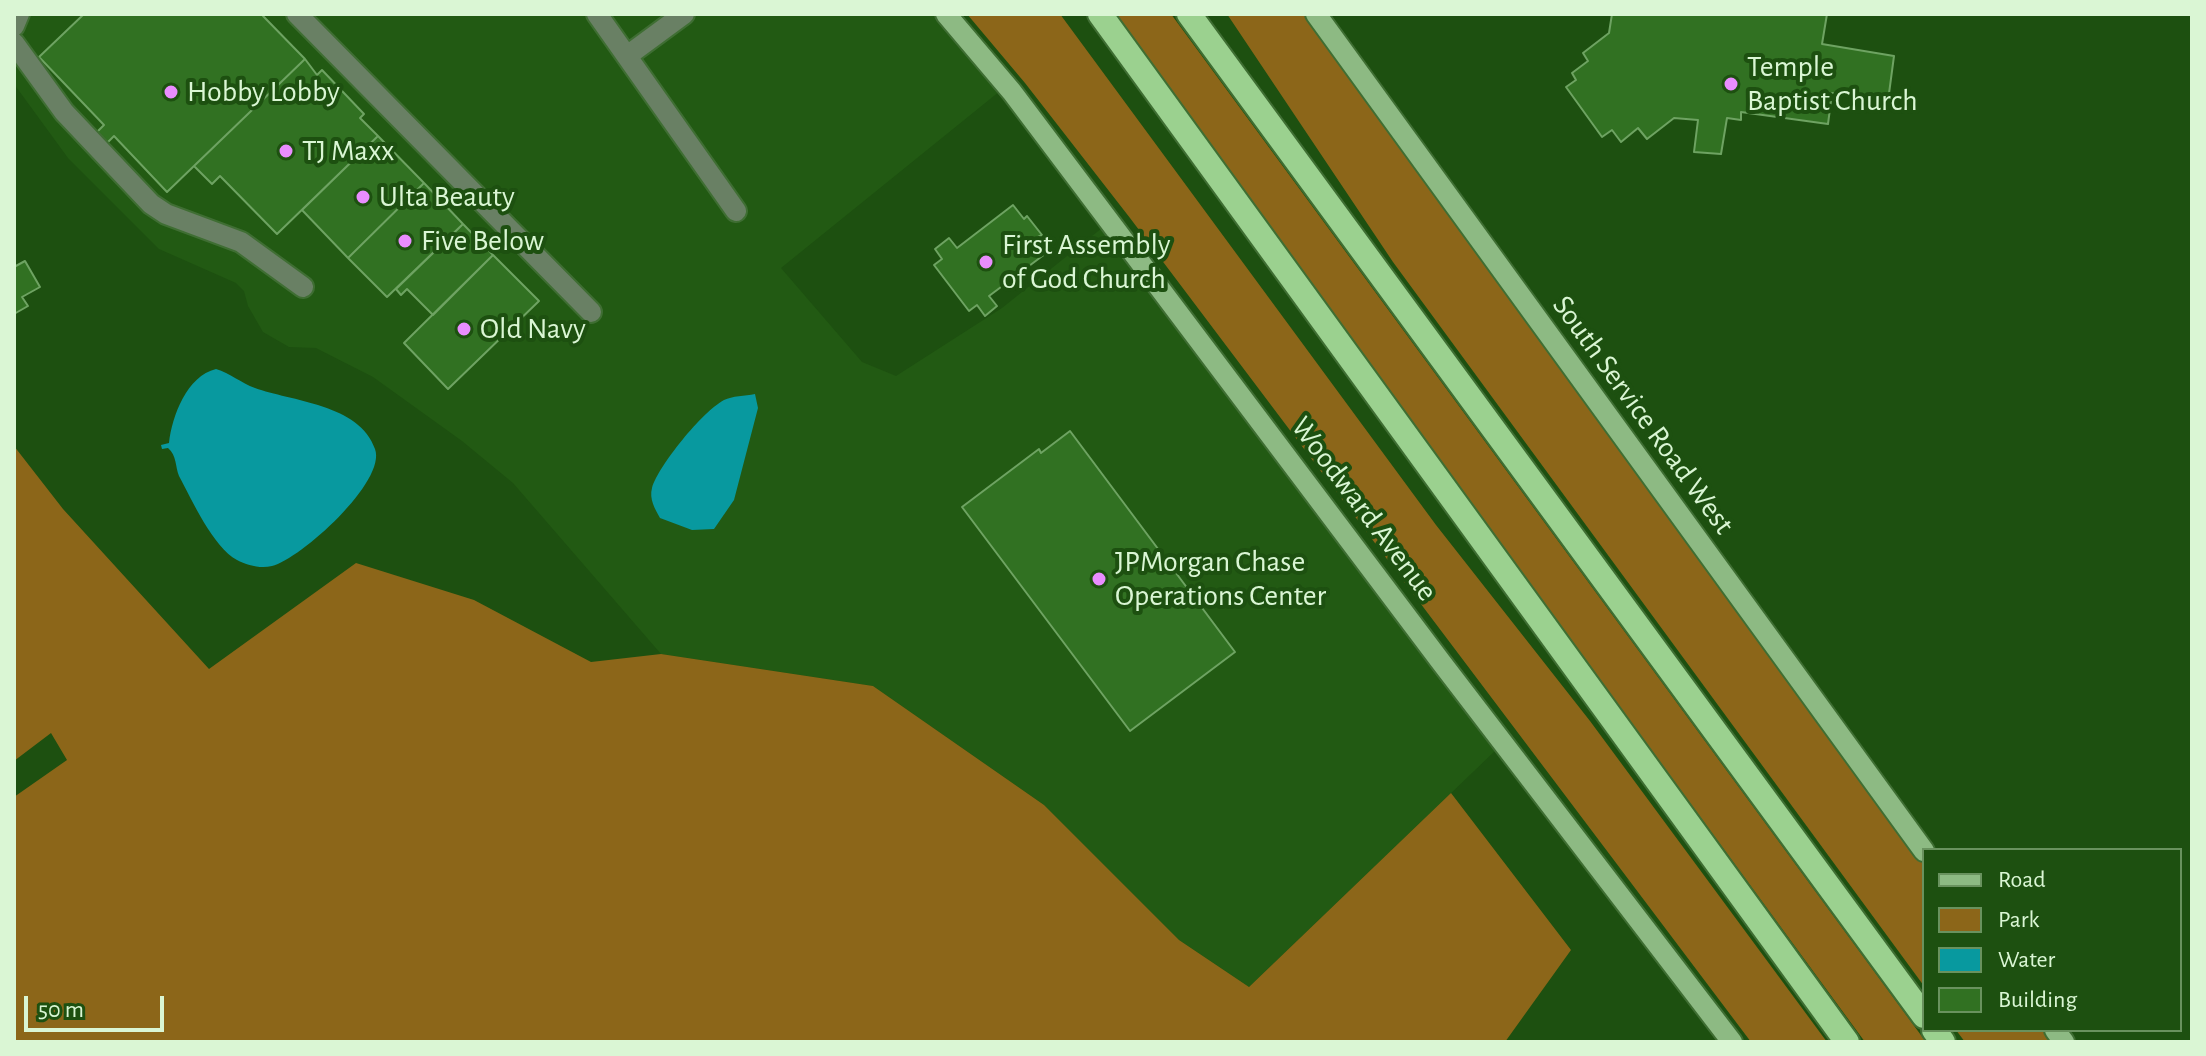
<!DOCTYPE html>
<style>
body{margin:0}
#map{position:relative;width:2206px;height:1056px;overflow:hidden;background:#1d5010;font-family:"Alegreya Sans",sans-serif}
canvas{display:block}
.frame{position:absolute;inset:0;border:16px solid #daf6d4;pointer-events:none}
.legend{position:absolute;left:1922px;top:848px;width:260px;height:184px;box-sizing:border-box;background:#1d5010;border:2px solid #69925e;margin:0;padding:10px 14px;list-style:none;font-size:24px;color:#daf6d4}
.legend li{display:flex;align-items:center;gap:16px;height:40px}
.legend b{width:40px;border:2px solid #69925e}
.scale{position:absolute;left:24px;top:996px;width:140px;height:36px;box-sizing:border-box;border:4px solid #daf6d4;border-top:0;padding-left:10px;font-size:24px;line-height:28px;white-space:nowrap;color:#daf6d4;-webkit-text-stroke:6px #1d5010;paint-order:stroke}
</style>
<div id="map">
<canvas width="2206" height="1056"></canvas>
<div class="frame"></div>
<ul class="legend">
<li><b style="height:10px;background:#8dba83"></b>Road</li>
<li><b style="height:22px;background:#8c6619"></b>Park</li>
<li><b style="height:22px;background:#08999f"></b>Water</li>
<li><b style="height:22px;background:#317122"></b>Building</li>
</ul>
<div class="scale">50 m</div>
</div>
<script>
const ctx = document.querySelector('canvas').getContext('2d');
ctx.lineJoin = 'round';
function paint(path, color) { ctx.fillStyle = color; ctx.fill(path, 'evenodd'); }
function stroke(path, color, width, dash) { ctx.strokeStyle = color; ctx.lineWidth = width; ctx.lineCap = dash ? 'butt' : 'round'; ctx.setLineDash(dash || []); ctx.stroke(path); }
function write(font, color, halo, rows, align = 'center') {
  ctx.font = font + ' "Alegreya Sans",sans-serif'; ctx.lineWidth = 8; ctx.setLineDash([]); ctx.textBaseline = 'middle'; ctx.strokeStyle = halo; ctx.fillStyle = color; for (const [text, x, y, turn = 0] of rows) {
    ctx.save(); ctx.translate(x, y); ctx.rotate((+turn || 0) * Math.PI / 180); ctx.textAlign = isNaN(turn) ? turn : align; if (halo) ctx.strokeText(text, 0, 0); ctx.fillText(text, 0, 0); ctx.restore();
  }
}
paint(new Path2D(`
 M14 14H934L1000 91 781 268 862 362 896 376 1002 308 1102 228 1498 748 1249 987 1179 940 1044 805 873 686 661 654 513 483 462 441 373 377 316 348 289 347 263 332 248 306 244 291 236 283 159 249 68 158 14 84Z`), '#225a13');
paint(new Path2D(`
 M967 14H1060L1436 525 1590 721 1827 1042H1751L1130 218 1025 83Z
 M1112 14H1171L1926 1042H1865Z
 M1227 14H1305L1924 864V986L1393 262Z
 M14 446 63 509 209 669 356 563 474 600 591 662 661 654 873 686 1044 805 1179 940 1249 987 1451 793 1571 950 1505 1042H14V797L67 760 51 733 14 761Z
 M1956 1030H2045L2054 1042H1965Z`), '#8c6619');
paint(new Path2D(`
 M216 369C230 373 241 383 255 388 290 401 360 404 375 449 387 481 301 559 272 566 260 569 247 565 237 560 213 547 192 500 179 476 175 466 177 456 168 448L162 449 161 445 169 443C172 416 187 376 216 369Z
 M755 394 758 408 734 500 714 529 692 530 660 518C655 509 649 499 652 488 659 465 702 412 724 400 732 396 745 396 755 394Z`), '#08999f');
const building = new Path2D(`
 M84 14H264L263 16 305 59 167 192 114 136 105 145 94 135 104 125 39 57Z
 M1612 14H1827L1822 44 1894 56 1888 101 1832 93 1828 124 1741 112V120L1727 118 1721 154 1694 152 1698 120 1674 118 1647 139 1638 128 1621 142 1612 130 1602 137 1566 87 1576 80 1572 73 1588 61 1583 53 1609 33Z
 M305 59 317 75 322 70 364 114 360 118 378 136 277 234 220 176 212 184 194 166Z
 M378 136 424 183 348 258 302 210Z
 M424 183 463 224 387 297 348 258Z
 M1013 205 1024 219 1027 216 1042 235 1038 237 1049 251 989 296 997 306 985 316 977 305 969 311 934 265 942 259 935 249 949 238 957 248Z
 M463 224 493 255 433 315 407 289 401 295 396 289Z
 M493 255 539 301 448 389 404 343Z
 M25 261 40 287 22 297 28 306 14 314V267Z
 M1070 431 1235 652 1130 731 962 507 1039 449 1041 453Z`);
paint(building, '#317122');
stroke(building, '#6ea362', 2);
const minor = new Path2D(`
 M297 14 591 312
 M597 14 736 211
 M14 26 19 14
 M14 43 64 112 151 204 166 214 241 242 303 287
 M627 56 684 14`);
const major = new Path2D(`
 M946 14 1012 92 1441 662 1732 1042
 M1316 14 1924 851
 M2055 1030 2064 1042`);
const highway = new Path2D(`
 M1100 14 1847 1042
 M1189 14 1924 1016
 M1934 1030 1943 1042`);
stroke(minor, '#3f6e33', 24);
stroke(major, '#3f6e33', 24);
stroke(highway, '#3f6e33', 28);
stroke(minor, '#698064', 20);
stroke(major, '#8dba83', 20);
stroke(highway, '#9bd18f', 24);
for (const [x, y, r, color] of [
 [1731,84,8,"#e98dfe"],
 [171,92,8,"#e98dfe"],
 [286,151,8,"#e98dfe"],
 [363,197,8,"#e98dfe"],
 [405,241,8,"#e98dfe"],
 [986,262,8,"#e98dfe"],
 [464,329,8,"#e98dfe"],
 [1099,579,8,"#e98dfe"]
]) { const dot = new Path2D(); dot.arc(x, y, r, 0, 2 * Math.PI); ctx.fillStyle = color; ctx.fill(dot); stroke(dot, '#1d5010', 3); }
write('30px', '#daf6d4', '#1d5010', [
 ["Temple",1747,67],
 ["Baptist Church",1747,101],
 ["Hobby Lobby",187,92],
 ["TJ Maxx",302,151],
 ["Ulta Beauty",379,197],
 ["Five Below",421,241],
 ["First Assembly",1002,245],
 ["of God Church",1002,279],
 ["Old Navy",480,329],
 ["JPMorgan Chase",1115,562],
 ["Operations Center",1115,596]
], 'left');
write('30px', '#daf6d4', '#1d5010', [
 ["South Service Road West",1643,415,54],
 ["Woodward Avenue",1364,509,53]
]);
</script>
